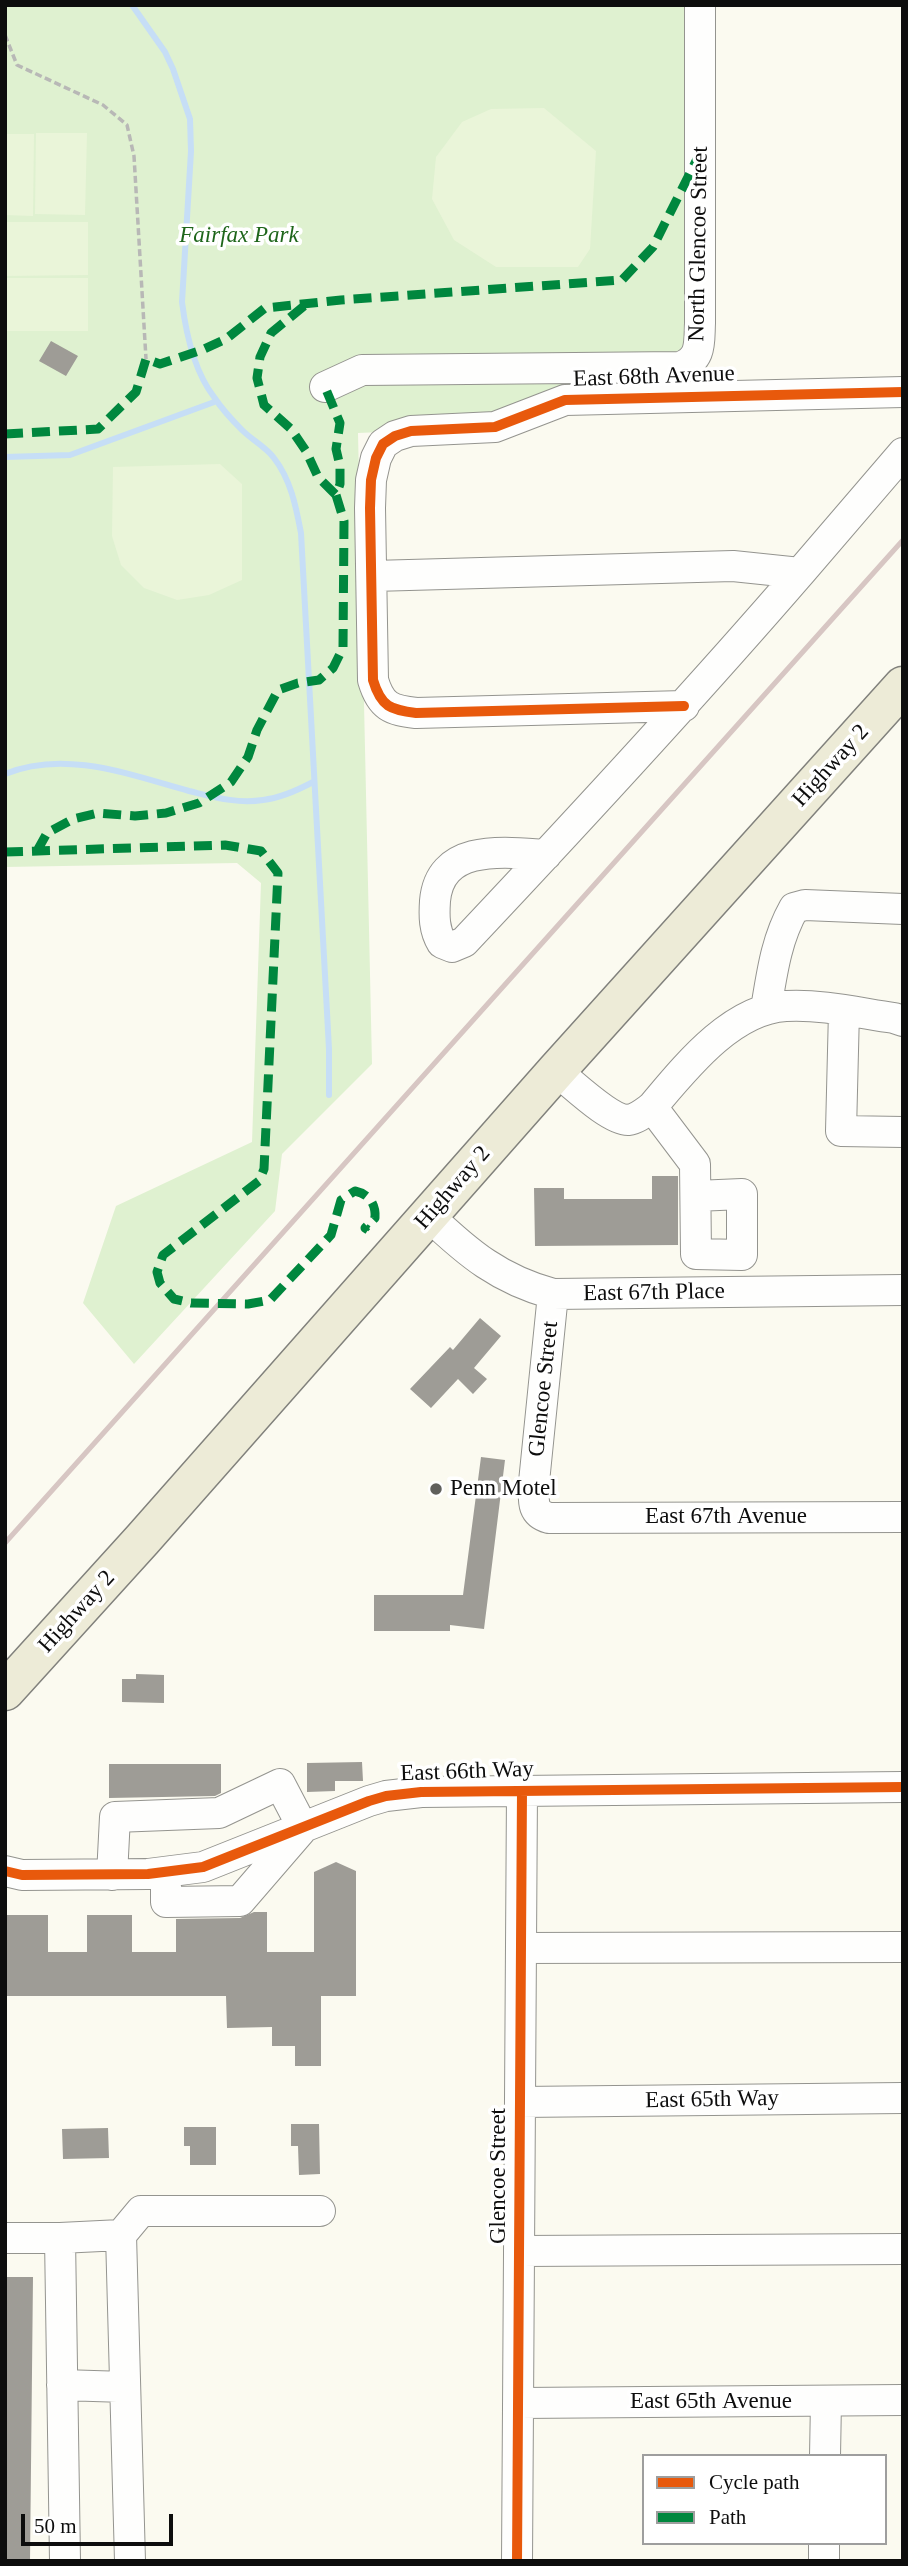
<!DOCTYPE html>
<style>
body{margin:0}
#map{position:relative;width:908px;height:2566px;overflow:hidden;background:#fbfaf0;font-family:"Times New Roman",serif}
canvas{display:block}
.frame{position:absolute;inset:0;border:7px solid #0d0d0d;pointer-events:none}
.legend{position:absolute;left:642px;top:2454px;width:245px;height:91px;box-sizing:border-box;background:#fff;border:2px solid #9e9e9e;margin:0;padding:9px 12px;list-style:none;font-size:21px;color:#0d0d0d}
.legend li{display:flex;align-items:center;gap:14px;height:35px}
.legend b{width:35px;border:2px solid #9e9e9e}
.scale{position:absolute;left:21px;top:2514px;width:152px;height:32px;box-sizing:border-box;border:4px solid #0d0d0d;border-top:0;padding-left:9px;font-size:21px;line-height:24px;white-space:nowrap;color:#0d0d0d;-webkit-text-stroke:5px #fff;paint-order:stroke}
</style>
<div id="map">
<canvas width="908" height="2566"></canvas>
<div class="frame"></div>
<ul class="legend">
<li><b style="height:9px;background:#e8590c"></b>Cycle path</li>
<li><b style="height:9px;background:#00873e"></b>Path</li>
</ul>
<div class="scale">50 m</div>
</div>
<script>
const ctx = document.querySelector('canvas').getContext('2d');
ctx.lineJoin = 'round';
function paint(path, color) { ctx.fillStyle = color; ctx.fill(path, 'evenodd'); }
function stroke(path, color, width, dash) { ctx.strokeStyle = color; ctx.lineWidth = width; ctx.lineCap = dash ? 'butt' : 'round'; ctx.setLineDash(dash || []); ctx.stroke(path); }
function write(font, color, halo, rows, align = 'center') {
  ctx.font = font + ' "Times New Roman",serif'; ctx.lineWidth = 7; ctx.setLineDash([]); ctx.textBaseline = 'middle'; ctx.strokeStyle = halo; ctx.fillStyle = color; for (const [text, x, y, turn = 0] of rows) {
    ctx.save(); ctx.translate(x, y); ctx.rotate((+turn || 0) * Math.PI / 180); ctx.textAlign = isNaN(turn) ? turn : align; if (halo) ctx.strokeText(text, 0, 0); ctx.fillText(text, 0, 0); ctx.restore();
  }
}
paint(new Path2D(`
 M5 5H700L699 342 495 427 358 433 372 1064 282 1154 275 1211 134 1364 83 1303 116 1206 252 1142 261 883 237 863 5 867Z`), '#dff1d0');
paint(new Path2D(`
 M544 108 596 151 590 249 578 267H496L454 240 432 199 436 157 462 122 491 109Z
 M36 133H87L85 215 35 214Z
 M5 134H34L33 216 5 215Z
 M5 222H88V275L5 276Z
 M5 278H88V331H5Z
 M220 464 242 484V580L209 595 177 600 144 588 121 565 112 536 113 467Z`), '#eaf5d9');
stroke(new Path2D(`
 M132 5 165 52 173 69 190 119 191 151 182 302C186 334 194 371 214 397 222 409 232 420 242 430 252 440 266 447 274 458 291 480 296 507 301 533L329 1049V1095
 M5 457 70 455 217 401
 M5 774C65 749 131 775 189 791 214 797 237 804 263 800 280 798 298 790 313 782`), '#c6def6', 6);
paint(new Path2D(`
 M51 341 78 356 66 376 39 361Z
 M652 1176H678V1245L535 1246 534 1188H564V1199H652Z
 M480 1318 501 1336 474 1368 487 1379 473 1394 458 1379 431 1408 410 1389 450 1347 453 1350Z
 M481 1457 505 1460 484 1629 450 1625V1631H374V1595H463Z
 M136 1674 164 1675V1703L122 1702V1679H136Z
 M362 1762 363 1781H335V1791L307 1792V1763Z
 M109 1764H221V1793L215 1796 109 1798Z
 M336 1862 356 1871V1996H321V2066H295V2046H272V2027L227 2028 226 1996H5V1915H48V1952H87V1915H132V1952H176V1919L240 1918 254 1912H267V1952H314V1872Z
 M291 2124H319L320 2174 299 2175 298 2146H291Z
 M184 2127H216V2165H190V2146H184Z
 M108 2128 109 2158 63 2159 62 2129Z
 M5 2277H33L30 2561H5Z`), '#9e9c96');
const minor = new Path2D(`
 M325 387 362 370 680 367C702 359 699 343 700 323V5
 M373 576 733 566 800 573 903 453
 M684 706 416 713C391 710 381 707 373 680L370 508 371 480 376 458 383 444 395 436 411 431 495 427 565 400 903 392
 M546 855C505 852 440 843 435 901 434 916 434 930 442 943L452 947 464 942C578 821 691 699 800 573
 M766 1009C772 973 776 940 794 908L805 905 903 909
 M844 1011 841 1131 903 1132
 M556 1071C572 1083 609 1120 628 1120 637 1119 645 1112 652 1107 685 1068 731 1009 786 1006 822 1004 859 1013 894 1018L903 1021
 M652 1107 695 1164 696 1254 742 1255V1194L696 1196
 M429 1216C469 1254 499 1279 553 1294L903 1290
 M553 1294 534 1482C534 1498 530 1513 549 1518L903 1517
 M5 1871 22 1875 148 1874 203 1867 369 1801 386 1796 421 1792 903 1787
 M112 1875 115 1817 219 1813 280 1784 303 1828 240 1901 166 1902V1873
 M521 1948 903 1947
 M520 2102 903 2098
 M121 2235 130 2561
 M5 2238H60L65 2561
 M60 2238 121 2235 141 2211H320
 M520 2251 903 2249
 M62 2385 125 2387
 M520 2403 903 2400
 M825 2456 826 2401
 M517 2561 522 1791
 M824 2561V2543`);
const major = new Path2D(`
 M5 1691 142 1540 556 1071 903 686`);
stroke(minor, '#94948f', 32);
stroke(major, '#81817c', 41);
stroke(new Path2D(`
 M5 35 17 65 103 105 127 125 134 156 146 359`), '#b8b8b6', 3.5, [7, 3.5]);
stroke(minor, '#fefefd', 30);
stroke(major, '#edebd7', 38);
stroke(new Path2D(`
 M5 1543 903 540`), '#d7c6c3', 5);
stroke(new Path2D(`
 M304 306 271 333 260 357 257 378 264 405 291 429 306 451 318 477 336 495
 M5 434 98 429 136 392 146 359 160 364 202 350 226 339 265 308 341 300 622 280 653 247 700 153
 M37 851 47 833 73 819 98 813 135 816 166 813 199 803 231 782 248 757 257 730 278 690 298 683 319 680 333 668 343 648 344 521 336 495 340 484V466L336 449 340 423 325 387
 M5 852 225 845 261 851 278 873 264 1169 259 1181 163 1255 157 1272 160 1283 174 1299 191 1303 248 1304 270 1300 331 1235 341 1200 355 1191C369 1194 376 1204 375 1218L365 1228 368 1230`), '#00873e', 9, [18, 9]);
stroke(new Path2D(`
 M684 706 416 713C391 710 381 707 373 680L370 508 371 480 376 458 383 444 395 436 411 431 495 427 565 400 903 392
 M5 1871 22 1875 148 1874 203 1867 369 1801 386 1796 421 1792 903 1787
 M517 2561 522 1791`), '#e8590c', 10);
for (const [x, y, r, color] of [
 [436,1489,7,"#60605c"]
]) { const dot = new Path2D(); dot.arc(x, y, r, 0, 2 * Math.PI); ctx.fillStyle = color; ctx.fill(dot); stroke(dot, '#fff', 2.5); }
write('italic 23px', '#1f661b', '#fff', [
 ["Fairfax Park",239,236]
]);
write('23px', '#0d0d0d', '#fff', [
 ["North Glencoe Street",699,244,-89],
 ["East 68th Avenue",654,377,-2],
 ["Highway 2",831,766,-48],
 ["Highway 2",453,1188,-49],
 ["East 67th Place",654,1293,-1],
 ["Glencoe Street",544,1389,-84],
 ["East 67th Avenue",726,1517],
 ["Highway 2",77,1612,-48],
 ["East 66th Way",467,1772,-2],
 ["East 65th Way",712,2100,-1],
 ["Glencoe Street",499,2176,-90],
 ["East 65th Avenue",711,2402]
]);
write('23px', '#0d0d0d', '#fff', [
 ["Penn Motel",450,1489]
], 'left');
</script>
